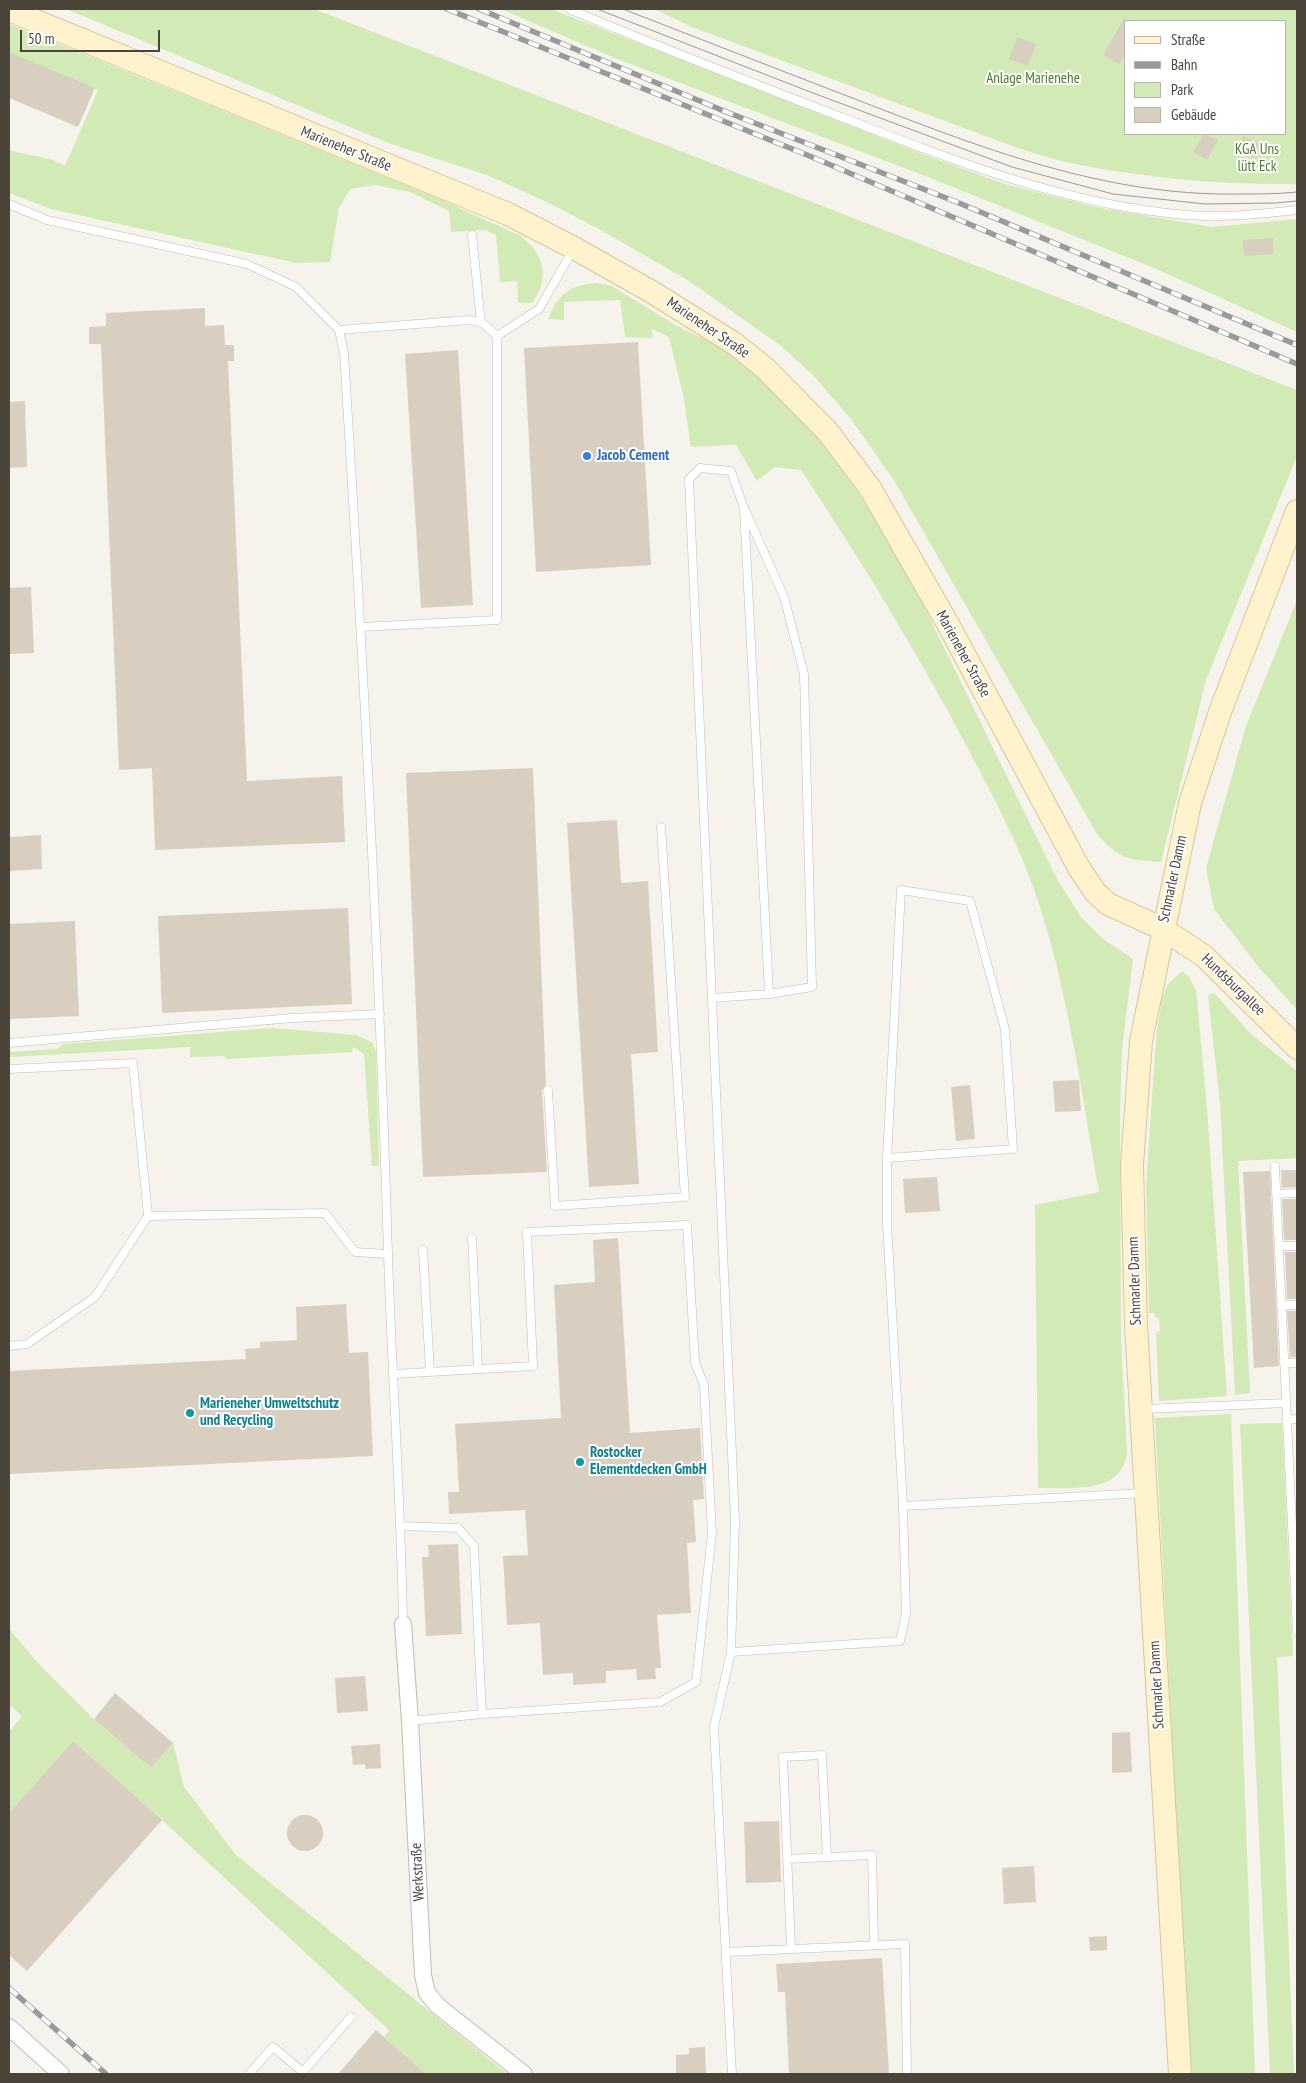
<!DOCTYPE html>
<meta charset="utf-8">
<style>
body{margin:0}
#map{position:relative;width:1306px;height:2083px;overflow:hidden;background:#f6f3ec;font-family:"PT Sans Narrow",sans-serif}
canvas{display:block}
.frame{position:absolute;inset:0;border:10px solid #4b4439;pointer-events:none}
.legend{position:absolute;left:1124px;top:20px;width:162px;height:115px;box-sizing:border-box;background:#fff;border:1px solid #b7b4b0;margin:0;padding:6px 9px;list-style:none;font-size:15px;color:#4b4439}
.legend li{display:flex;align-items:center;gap:10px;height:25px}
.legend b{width:25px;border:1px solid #b7b4b0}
.scale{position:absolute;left:20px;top:30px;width:140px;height:22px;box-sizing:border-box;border:2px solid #4b4439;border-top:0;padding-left:6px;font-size:15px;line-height:18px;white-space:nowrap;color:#4b4439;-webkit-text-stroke:4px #fff;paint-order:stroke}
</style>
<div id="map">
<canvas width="1306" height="2083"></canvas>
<div class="frame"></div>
<ul class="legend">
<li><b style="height:6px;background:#fff3cd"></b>Straße</li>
<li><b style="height:6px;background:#9a9a9a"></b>Bahn</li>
<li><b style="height:14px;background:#d2eab5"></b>Park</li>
<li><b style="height:14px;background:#d8cfc1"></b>Gebäude</li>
</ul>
<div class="scale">50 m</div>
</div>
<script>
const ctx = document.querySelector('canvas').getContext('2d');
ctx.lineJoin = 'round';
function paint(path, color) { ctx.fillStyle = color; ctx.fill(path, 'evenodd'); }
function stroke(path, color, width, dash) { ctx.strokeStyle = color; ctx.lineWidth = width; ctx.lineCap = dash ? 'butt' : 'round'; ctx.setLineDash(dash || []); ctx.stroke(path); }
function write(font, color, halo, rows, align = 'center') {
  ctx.font = font + ' "PT Sans Narrow",sans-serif'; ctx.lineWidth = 4; ctx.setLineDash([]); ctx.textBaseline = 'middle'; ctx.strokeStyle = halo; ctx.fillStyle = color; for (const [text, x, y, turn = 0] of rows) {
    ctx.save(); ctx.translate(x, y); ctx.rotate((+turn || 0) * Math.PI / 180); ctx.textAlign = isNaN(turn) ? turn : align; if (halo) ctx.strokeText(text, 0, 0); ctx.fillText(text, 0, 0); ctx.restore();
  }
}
paint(new Path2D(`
 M66 9H314L1297 390V456L1206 680 1161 862C1128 860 1119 859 1097 834L895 482 851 419 814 376 781 346 689 281 599 229 549 203 487 175 391 144Z
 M501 9H551L925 155 1005 184 1095 207 1212 227 1297 219V332L1154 268 928 177 617 59Z
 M654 9H1297V184C1222 185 1144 178 1070 163 1052 159 1033 153 1015 147L692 27ZM1125 21H1285V134H1125Z
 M9 24 435 197 521 236C544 256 551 276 532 303H518L517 281 500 282 496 235 485 230 451 232 449 211 410 192 375 185 350 189 339 208 330 262 296 263 51 209 9 193V150L53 160 65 166 98 90 9 52Z
 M597 283 612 286 677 326 720 347 758 376 821 442 861 497 916 590 1058 881 1081 917 1103 939 1133 959 1122 1049 1120 1117 1121 1340 1127 1451C1126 1456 1126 1462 1123 1467 1107 1494 1065 1487 1038 1488L1035 1205 1099 1192C1081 1090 1068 987 1034 889 1016 839 991 792 966 745 916 650 860 559 801 470L775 467 757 481 736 445 691 447 683 394 669 337 652 329V338L625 337 620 300 564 302V320L548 319C559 294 568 285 597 283Z
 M1297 600V1010L1257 965 1214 909 1206 868 1246 726Z
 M1182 971 1189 977 1196 990 1207 1108 1227 1396 1159 1401 1156 1332 1160 1331 1159 1318 1155 1317 1154 1313H1149L1146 1186 1156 1040 1162 997 1168 984Z
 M1214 993 1250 1033 1297 1071V1158L1238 1161 1250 1393 1235 1395 1220 1103 1208 995Z
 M272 1028 356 1035 373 1043 376 1052 379 1166H372L364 1054 353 1047 352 1052 227 1059 224 1056 190 1057V1047L9 1057V1052L57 1049 63 1044Z
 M1231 1414 1255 2074H1190L1155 1418Z
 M1282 1423 1293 1656 1277 1657 1294 2074H1270L1240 1424Z
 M9 1629 37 1662 94 1719 151 1768 173 1743 184 1787 236 1855 507 2074H426L384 2037 389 2030 162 1820 73 1741 9 1813V1732L22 1716 9 1704Z`), '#d2eab5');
paint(new Path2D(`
 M1125 17V55L1119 64 1103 55Z
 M1017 37 1036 44 1028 66 1009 59Z
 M9 52 95 88 78 127 9 98Z
 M1204 134 1218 140 1207 160 1193 152Z
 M1244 136 1263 145 1257 158 1237 149Z
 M1273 238 1274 254 1244 256 1243 240Z
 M205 308V326L224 325 225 345H234V361H228L247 781 342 776 345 842 155 850 152 768 119 770 101 344H89V327L106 326V313Z
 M638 342 651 565 536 572 524 348Z
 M458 350 473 605 421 608 405 354Z
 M25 401 27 467 9 468V402Z
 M31 587 34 653 9 654V588Z
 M533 768 546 1085 542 1090 547 1172 423 1177 406 773Z
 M617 820 621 883 648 881 658 1052 631 1054 639 1184 589 1187 567 823Z
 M41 835 42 869 9 871V837Z
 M348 908 352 1004 162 1013 158 916Z
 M75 921 79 1016 9 1019V924Z
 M1079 1080 1081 1111 1055 1112 1053 1081Z
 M970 1085 975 1139 956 1141 951 1087Z
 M1281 1170H1297V1187L1282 1188Z
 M1270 1171 1279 1366 1254 1368 1243 1172Z
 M937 1177 940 1211 905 1213 903 1179Z
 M1282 1199H1297V1240H1284Z
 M618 1238 630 1433 700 1428 704 1499 693 1500 696 1542 687 1543 691 1613 657 1615 661 1668H655L656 1679 637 1680 636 1669 606 1671V1683L573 1685V1673L543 1675 540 1623 507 1625 503 1556 528 1555 525 1510 449 1514 448 1492H459L455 1424 561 1418 554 1285 595 1282 593 1240Z
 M1285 1252H1297V1299H1287Z
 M346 1304 349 1353 368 1352 373 1456 9 1474V1371L246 1359 245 1349 260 1348V1342L297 1340 296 1307Z
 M1287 1311H1297V1357H1290Z
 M458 1544 462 1634 426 1636 422 1557H429L428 1545Z
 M365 1676 368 1711 337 1713 335 1678Z
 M115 1693 173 1743 151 1768 94 1719Z
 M1130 1732 1132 1772 1112 1773V1733Z
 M73 1741 162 1820 27 1971 9 1955V1813Z
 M380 1744 381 1768 366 1769 365 1764 353 1765 351 1746Z
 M287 1833a18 18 0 1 1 36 0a18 18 0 1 1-36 0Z
 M779 1821 781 1882 746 1883 744 1822Z
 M1034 1866 1036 1902 1004 1904 1002 1868Z
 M1107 1936V1950L1090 1951 1089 1937Z
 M882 1958 889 2074H789L785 1992H778L776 1964Z
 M376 2030 426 2074H338Z
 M705 2047 706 2074H676V2055L689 2054V2048Z`), '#d8cfc1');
const lane = new Path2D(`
 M569 9C657 46 747 81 836 115 949 159 1065 205 1186 215 1223 218 1261 214 1297 210
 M9 204 47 220 247 264 296 287 339 330 344 354C363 653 379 953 388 1254 392 1377 401 1500 403 1624
 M472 235 481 323
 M339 330 470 320 484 324 497 336V620L361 627
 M497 336 539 309 573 250
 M746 512 784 597 804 674 812 987 769 994
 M712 998 769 994 744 508 731 471 700 468 689 479 735 1522 731 1652 714 1727 732 2074
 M9 1043 292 1018 380 1014
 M9 1069 133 1063 148 1216
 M548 1090 555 1206 685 1197 661 827
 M887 1158 1013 1149 1005 1029 970 901 901 890 887 1158V1223L903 1506
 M1275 1166 1297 1631
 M1276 1194 1297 1193
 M472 1238 478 1369
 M1279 1246H1297
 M423 1250 430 1372
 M1281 1305H1297
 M9 1346 27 1344 95 1297 148 1216 325 1213 355 1252 388 1254
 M1284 1363H1297
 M394 1374 533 1366 527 1232 687 1225 695 1363 704 1385 712 1533 696 1682 660 1702 482 1714
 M1144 1409 1286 1403
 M1287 1420 1297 1419
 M401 1526 458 1528 474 1546 482 1714 410 1721
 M731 1652 900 1641 906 1614 903 1506 1144 1493
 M787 1859 872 1855 874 1944
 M791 1949 783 1757 822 1755 827 1857
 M726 1952 905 1944 907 2074
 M249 2074 273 2047 303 2072
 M301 2074 351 2017`);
const street = new Path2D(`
 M403 1624 410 1721 423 1975 427 1993 438 2006 524 2074
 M9 2027 61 2074`);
const secondary = new Path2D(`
 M9 10 508 214 574 248 652 292 735 344 765 368 828 432 870 488 949 626 1079 868 1095 892 1108 904 1163 929 1204 956 1297 1048
 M1180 2074 1136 1326 1132 1165 1141 1041 1190 803 1220 712 1297 511`);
stroke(lane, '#c2bbae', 9);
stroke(street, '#c2bbae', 18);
stroke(secondary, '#d6c79b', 24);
stroke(lane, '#fff', 8);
stroke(street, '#fff', 16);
stroke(secondary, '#fff3cd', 22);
stroke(new Path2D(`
 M597 9 813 93 1012 167 1113 194 1205 204 1275 203 1297 201
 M623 9C700 39 777 69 855 99 979 147 1105 197 1241 194 1260 194 1279 194 1297 192`), '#9a9a9a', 1);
const rail = new Path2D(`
 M447 9 812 157 1297 364
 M479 9 724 111 959 203 1297 345
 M9 1988 106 2074`);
stroke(rail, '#9a9a9a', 5.5);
stroke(rail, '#fff', 4, [11]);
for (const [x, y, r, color] of [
 [587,456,5,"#3f7fe0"],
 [190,1413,5,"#0f9aa8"],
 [580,1462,5,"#0f9aa8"]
]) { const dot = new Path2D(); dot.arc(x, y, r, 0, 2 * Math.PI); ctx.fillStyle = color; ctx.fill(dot); stroke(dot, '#fff', 2); }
write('15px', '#4a7f2a', '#fff', [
 ["Anlage Marienehe",1033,79],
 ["KGA Uns",1257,150],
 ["lütt Eck",1257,167]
]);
write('15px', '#4b4439', '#fff', [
 ["Marieneher Straße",346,149,22],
 ["Marieneher Straße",708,328,34],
 ["Marieneher Straße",963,654,61],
 ["Schmarler Damm",1173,879,-78],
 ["Hundsburgallee",1233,985,44],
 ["Schmarler Damm",1135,1281,-92],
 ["Schmarler Damm",1157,1685,-93],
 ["Werkstraße",418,1872,-93]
]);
write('bold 15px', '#366cbe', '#fff', [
 ["Jacob Cement",597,456]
], 'left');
write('bold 15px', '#0d838f', '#fff', [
 ["Marieneher Umweltschutz",200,1404],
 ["und Recycling",200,1421],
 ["Rostocker",590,1453],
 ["Elementdecken GmbH",590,1470]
], 'left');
</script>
